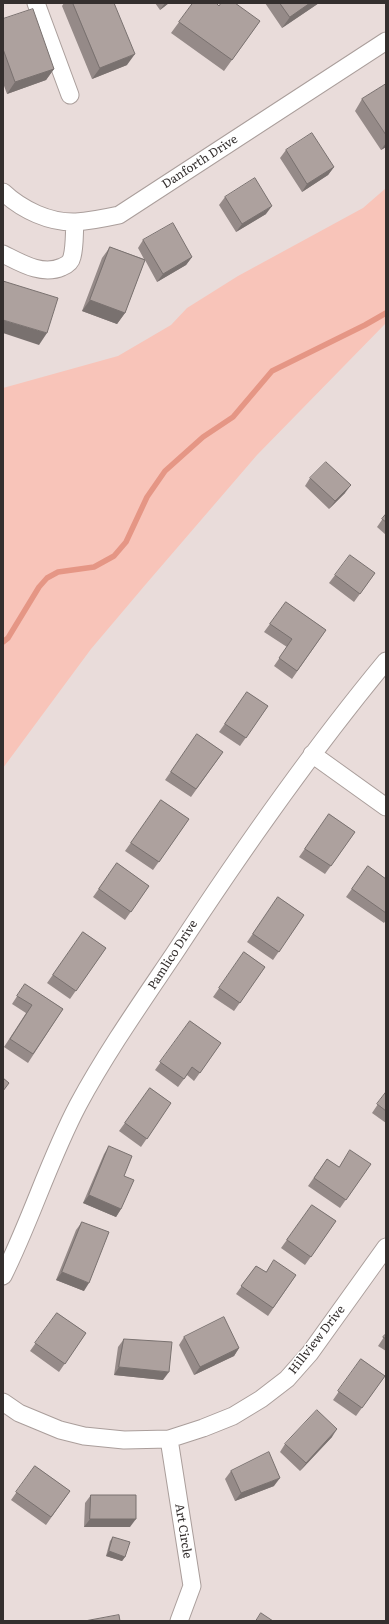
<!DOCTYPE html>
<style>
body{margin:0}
#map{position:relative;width:389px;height:1624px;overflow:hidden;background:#e9dcda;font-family:Literata,serif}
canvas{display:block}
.frame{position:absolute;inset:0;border:4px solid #342f2e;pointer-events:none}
</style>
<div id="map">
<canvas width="389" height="1624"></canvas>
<div class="frame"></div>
</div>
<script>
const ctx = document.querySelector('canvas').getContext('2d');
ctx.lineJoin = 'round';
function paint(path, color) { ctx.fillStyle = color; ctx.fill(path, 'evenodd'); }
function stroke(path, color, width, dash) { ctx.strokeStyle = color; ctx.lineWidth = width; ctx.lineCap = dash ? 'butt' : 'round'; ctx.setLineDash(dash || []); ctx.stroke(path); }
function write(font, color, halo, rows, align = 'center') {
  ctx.font = font + ' Literata,serif'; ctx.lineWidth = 3; ctx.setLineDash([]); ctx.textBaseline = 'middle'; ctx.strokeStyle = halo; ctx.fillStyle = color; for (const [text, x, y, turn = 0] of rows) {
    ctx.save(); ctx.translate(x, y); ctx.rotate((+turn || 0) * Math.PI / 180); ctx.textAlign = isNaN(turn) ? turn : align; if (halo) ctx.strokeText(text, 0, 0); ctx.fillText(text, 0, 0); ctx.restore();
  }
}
paint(new Path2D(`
 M386 188V323L257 455 146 584 91 649 3 768V388L118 356 171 325 187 308 238 276 363 208Z`), '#f8c4b9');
stroke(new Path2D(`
 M3 642 8 638 39 587 47 578 58 572 94 567 114 556 126 542 147 497 165 471 203 437 233 417 272 371 365 325 386 313`), '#e59685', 5.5);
const street = new Path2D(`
 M36 3 70 95
 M3 192C22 210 50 223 76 222 91 221 105 218 119 215L386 41
 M3 254C21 263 42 276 62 267 67 265 71 262 72 257 75 246 74 233 75 222
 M312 754 386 807
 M3 1276C31 1220 49 1160 78 1105 106 1053 141 1003 174 954 240 853 309 754 386 661
 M3 1402 19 1413 60 1430 84 1436 124 1440 169 1439 203 1428 233 1416 261 1399 287 1379 310 1353 386 1247
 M169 1439 192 1586 179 1621`);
stroke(street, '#aa9e9b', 19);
stroke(street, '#fff', 17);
paint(new Path2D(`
 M64 3H114L127 65 92 79 62 6Z
 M155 3H169L160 10Z
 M193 3 219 6 260 21 224 71 171 33Z
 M265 3H319L282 28Z
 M3 19 54 69 46 80 7 94 3 83Z
 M386 84V147L381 150 355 111 362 99Z
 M286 150 334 167 328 175 302 192 280 158Z
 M225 197 266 214 236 232 219 205Z
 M143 240 192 257 186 265 157 282 145 260 125 313 117 324 82 311 102 258 110 247 144 259 138 248Z
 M310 478 345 493 329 509 305 486Z
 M386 514V535L377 527Z
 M375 573 354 602 329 583 335 575Z
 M286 602 326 630 292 679 274 666 287 647 264 632Z
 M247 692 268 706 240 746 219 732Z
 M197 734 223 752 191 797 165 780Z
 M161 800 189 819 153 870 125 851Z
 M329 814 355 832 325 874 299 857Z
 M117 863 149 886 125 920 93 897Z
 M368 866 386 879V920L384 923 346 897Z
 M278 897 304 915 273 960 247 942Z
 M83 932 106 948 70 999 47 983Z
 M244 952 265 967 234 1011 213 997Z
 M25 984 63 1009 28 1063 4 1047 26 1013 12 1004Z
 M190 1021 221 1043 194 1081 187 1075 178 1087 155 1070Z
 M150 1088 171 1103 141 1147 119 1131Z
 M386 1092V1123L372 1113Z
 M109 1146 121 1209 116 1217 83 1203 104 1154Z
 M327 1159 339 1167 371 1164 340 1208 308 1186Z
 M312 1205 336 1221 305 1265 281 1248Z
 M82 1222 84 1291 56 1280 76 1230Z
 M256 1266 266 1272 296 1275 268 1316 236 1294Z
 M57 1313 86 1333 59 1372 30 1351Z
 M386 1334V1351L378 1346Z
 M184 1337 239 1348 234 1356 194 1375 179 1345Z
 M124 1339 163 1380 114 1375 118 1347Z
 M361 1359 385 1376 356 1416 333 1400Z
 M332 1437 300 1471 280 1452 285 1444Z
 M35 1466 70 1491 46 1525 11 1500Z
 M231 1471 274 1486 235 1501 225 1479Z
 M91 1495 130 1527H84L85 1503Z
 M113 1537 125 1557 122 1561 106 1556 110 1541Z`), '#958a88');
paint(new Path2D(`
 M165 3H169L160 10Z
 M310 3H319L282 28 290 17Z
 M135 54 127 65 92 79 100 68Z
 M54 69 46 80 7 94 15 82Z
 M386 143V147L381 150Z
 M334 167 328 175 302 192 307 184Z
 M272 206 266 214 236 232 242 224Z
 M192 257 186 265 157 282 163 274Z
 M90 300 125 313 117 324 82 311Z
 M3 320 47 333 39 345 3 333Z
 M351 485 345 493 329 509 335 501Z
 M89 1195 121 1209 116 1217 83 1203Z
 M62 1272 89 1283 84 1291 56 1280Z
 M239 1348 234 1356 194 1375 200 1367Z
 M119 1367 169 1372 163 1380 114 1375Z
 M337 1429 332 1437 300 1471 306 1463Z
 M280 1478 274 1486 235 1501 241 1493Z
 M90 1519H136L130 1527H84Z
 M109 1551 125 1557 122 1561 106 1556Z`), '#79716f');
const building = new Path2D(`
 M73 3H114L135 54 100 68Z
 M193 3H216L219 6 221 3H235L260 21 232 60 179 22Z
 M280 3H310L290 17Z
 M33 9 54 69 15 82 3 49V19Z
 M386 84V135L362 99Z
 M312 133 334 167 307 184 286 150Z
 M255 178 272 206 242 224 225 197Z
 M173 223 192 257 163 274 143 240Z
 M110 247 145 260 125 313 90 300Z
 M3 281 58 298 47 333 3 320Z
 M326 462 351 485 335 501 310 478Z
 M386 514V522L382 519Z
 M350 555 375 573 360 594 335 575Z
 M286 602 326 630 297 671 279 658 292 639 270 624Z
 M247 692 268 706 246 738 225 724Z
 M197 734 223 752 196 789 171 772Z
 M161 800 189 819 159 862 131 843Z
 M329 814 355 832 331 866 305 849Z
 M117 863 149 886 131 912 99 889Z
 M368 866 386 879V913L352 889Z
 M278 897 304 915 279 952 253 934Z
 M83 932 106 948 76 991 53 975Z
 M244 952 265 967 240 1003 219 988Z
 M25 984 63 1009 33 1054 10 1039 32 1005 17 996Z
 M190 1021 221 1043 200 1073 192 1067 184 1079 160 1062Z
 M3 1078 9 1083 3 1091Z
 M150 1088 171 1103 147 1139 125 1123Z
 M386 1092V1111L377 1104Z
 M109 1146 132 1156 124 1176 134 1180 121 1209 89 1195Z
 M350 1150 371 1164 346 1200 314 1178 327 1159 339 1167Z
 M312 1205 336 1221 311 1257 287 1240Z
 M82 1222 109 1232 89 1283 62 1272Z
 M274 1260 296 1275 273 1308 241 1286 256 1266 266 1272Z
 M57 1313 86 1333 65 1364 35 1343Z
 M224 1317 239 1348 200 1367 184 1337Z
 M386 1334V1339L383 1337Z
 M124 1339 172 1342 169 1372 119 1367Z
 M361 1359 385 1376 362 1408 338 1391Z
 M317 1410 337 1429 306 1463 285 1444Z
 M269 1452 280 1478 241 1493 231 1471Z
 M35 1466 70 1491 51 1517 16 1492Z
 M91 1495H136V1519H90Z
 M113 1537 130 1542 125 1557 109 1551Z
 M261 1613 273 1621H256Z
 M119 1615 120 1621H85Z`);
paint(building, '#ada19e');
stroke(building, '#79716f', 1);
write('12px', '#342f2e', '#fff', [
 ["Danforth Drive",200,162,-33],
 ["Pamlico Drive",173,955,-57],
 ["Hillview Drive",317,1340,-52],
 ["Art Circle",183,1531,81]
]);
</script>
